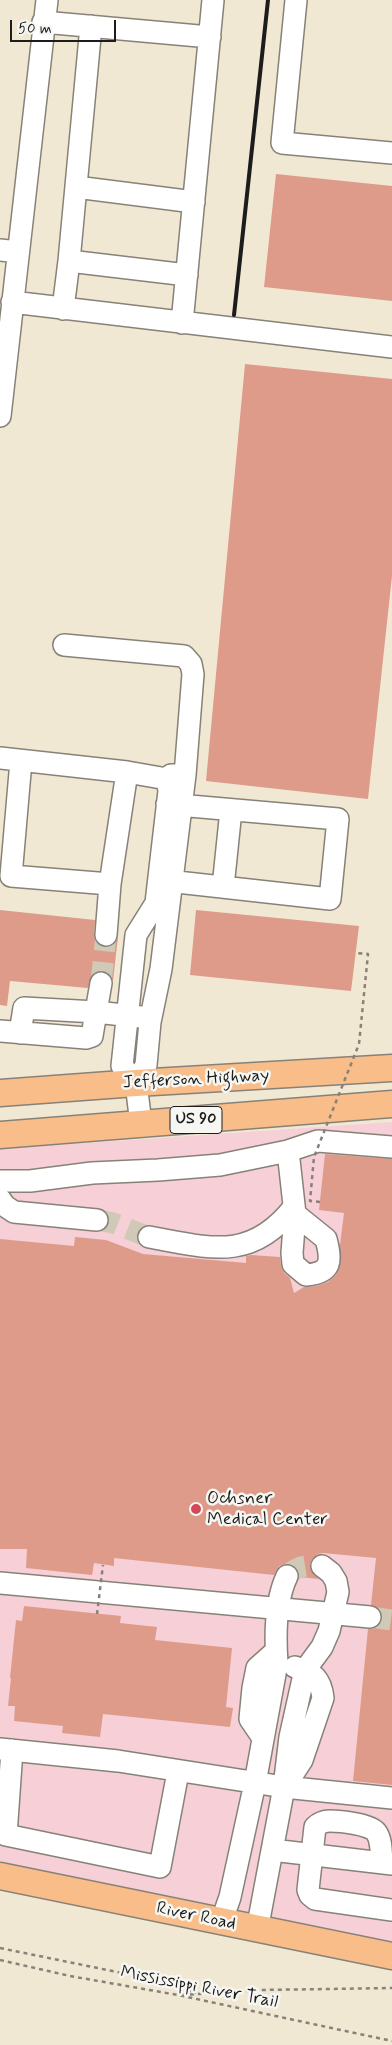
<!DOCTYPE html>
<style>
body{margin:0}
#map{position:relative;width:392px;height:2045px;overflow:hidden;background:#f1e8d3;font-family:Mynerve,sans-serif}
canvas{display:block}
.scale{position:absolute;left:10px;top:20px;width:106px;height:22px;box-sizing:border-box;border:2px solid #1c1c1c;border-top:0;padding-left:6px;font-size:15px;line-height:18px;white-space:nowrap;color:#1c1c1c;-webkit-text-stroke:4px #f6f6f2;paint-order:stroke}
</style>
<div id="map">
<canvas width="392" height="2045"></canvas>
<div class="scale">50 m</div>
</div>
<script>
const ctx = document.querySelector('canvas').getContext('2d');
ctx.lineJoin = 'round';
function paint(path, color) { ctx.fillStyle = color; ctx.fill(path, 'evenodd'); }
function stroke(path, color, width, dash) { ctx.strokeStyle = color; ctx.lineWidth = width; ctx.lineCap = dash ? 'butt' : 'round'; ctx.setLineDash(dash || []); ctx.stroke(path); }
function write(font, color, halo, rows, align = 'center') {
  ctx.font = font + ' Mynerve,sans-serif'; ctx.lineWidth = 5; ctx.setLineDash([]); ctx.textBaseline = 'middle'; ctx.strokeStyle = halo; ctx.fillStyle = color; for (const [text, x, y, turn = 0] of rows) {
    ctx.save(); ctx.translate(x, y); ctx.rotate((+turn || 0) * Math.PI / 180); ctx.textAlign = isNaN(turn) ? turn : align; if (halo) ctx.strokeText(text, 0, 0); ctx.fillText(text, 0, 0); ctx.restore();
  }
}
paint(new Path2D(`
 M392 1122V1947L0 1869V1149Z`), '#f6cfd7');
paint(new Path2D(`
 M276 174 392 186V301L264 287Z
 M245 364 392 379V576L368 799 206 781Z
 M0 910 95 920 94 935 95 940 99 945 105 947 111 946 116 942 118 937 113 981 109 974 103 971 92 975 88 988 10 981 7 1006 0 1005Z
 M196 910 359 926 351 991 190 975Z
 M325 1154 392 1159V1785L353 1781 368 1629 376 1628 382 1619 381 1611 377 1607 371 1605 376 1558 323 1553 318 1554 312 1559 310 1565 311 1571 319 1579 299 1577 297 1568 286 1564 279 1566 274 1575 114 1558V1566L94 1563 92 1575 26 1568 27 1549H0V1239L74 1246 75 1237 106 1240 143 1254 246 1263V1256L251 1255 280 1257 281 1266 284 1273 290 1278 294 1293 304 1287 316 1286 328 1282 336 1275 341 1262 340 1245 344 1213 319 1210Z
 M24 1606 121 1616 120 1623 157 1627 155 1640 232 1648 226 1707 233 1708 230 1727 103 1714 100 1737 62 1733 63 1726 14 1721 15 1706H8L11 1678H10L16 1620 22 1621Z`), '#de9b8a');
stroke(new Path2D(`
 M101 983 106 935
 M97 1220 113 1223 149 1237
 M287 1576C298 1565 307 1565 322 1566
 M370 1617 392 1620`), '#d1c9b8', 21, [21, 11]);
const minor = new Path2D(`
 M296 0 282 143 392 153
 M43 22 210 37
 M76 187 194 202
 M0 250 18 252
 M69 261 91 26
 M12 302 392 347
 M63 309 69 261 187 275
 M182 323 213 0
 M0 416 47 0
 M64 645 184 656 191 664 193 674 185 775
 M0 758 127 772
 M21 761 11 876 110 884
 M171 775H185L161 969 150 1022 146 1065 136 1083 122 1066 136 935 156 903 169 791 167 779Z
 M159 880 330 899 338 819 167 804
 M223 887 231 810
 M106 935 110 884 127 772 167 779
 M0 1031 86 1038 92 1036 96 1012 141 1017
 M20 1033 24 1008 96 1012 101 983
 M136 1083 141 1124
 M288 1151 295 1214 292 1253 293 1264 306 1275C332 1273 332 1261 326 1239L295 1214
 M0 1181H30L92 1173 158 1170 220 1165 288 1151 318 1141 392 1147
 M0 1199 5 1206 14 1212 97 1220
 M149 1237C210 1248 251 1262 294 1207
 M0 1583 370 1617
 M263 1738 250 1719 253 1688 257 1668 276 1651
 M0 1749 118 1761 284 1787 392 1798
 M12 1750 6 1835 160 1867 178 1772
 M287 1783 302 1760 323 1698C321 1679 313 1672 295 1667
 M272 1850 392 1864
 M382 1863C381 1853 382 1840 376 1832 370 1824 339 1821 330 1821 324 1821 319 1823 315 1827L308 1890 310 1895 315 1899 392 1910
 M221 1923 230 1897 255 1783 277 1663C275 1635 275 1601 287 1576
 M257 1930 284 1787 290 1737 305 1670 322 1647 329 1631 338 1592 336 1581 331 1573 322 1566`);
const major = new Path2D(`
 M0 1093 136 1083 392 1068
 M0 1135 392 1104
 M0 1876 392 1956`);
stroke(minor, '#868278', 24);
stroke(major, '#868278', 29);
stroke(new Path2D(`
 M0 1948 156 1980 196 1993
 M0 1960 70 1976 178 1995 392 2041
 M182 1995 261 1990 392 1988`), '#868278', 2.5, [4, 4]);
stroke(minor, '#fff', 21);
stroke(major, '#f8bd88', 26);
stroke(new Path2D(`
 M234 315 268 0`), '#1c1c1c', 4);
stroke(new Path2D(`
 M320 1202 310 1201 314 1157 359 1044 368 954 356 953
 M97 1614 103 1565`), '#868278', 2.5, [4, 4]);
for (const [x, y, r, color] of [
 [196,1509,6,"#d1495b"]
]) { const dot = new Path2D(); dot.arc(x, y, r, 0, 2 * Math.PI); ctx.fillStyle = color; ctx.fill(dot); stroke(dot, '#f6f6f2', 2); }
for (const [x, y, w] of [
 [196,1120,52]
]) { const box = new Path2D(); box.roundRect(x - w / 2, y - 13.5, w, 27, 4); ctx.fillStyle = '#f6f6f2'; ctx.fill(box); stroke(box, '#1c1c1c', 1); }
write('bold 16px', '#1c1c1c', null, [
 ["US 90",196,1120]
]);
write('18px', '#1c1c1c', '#f6f6f2', [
 ["Jefferson Highway",196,1080,-3],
 ["River Road",196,1917,12],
 ["Mississippi River Trail",199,1988,11]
]);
write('18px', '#1c1c1c', '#f6f6f2', [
 ["Ochsner",207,1499],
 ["Medical Center",207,1520]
], 'left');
</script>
